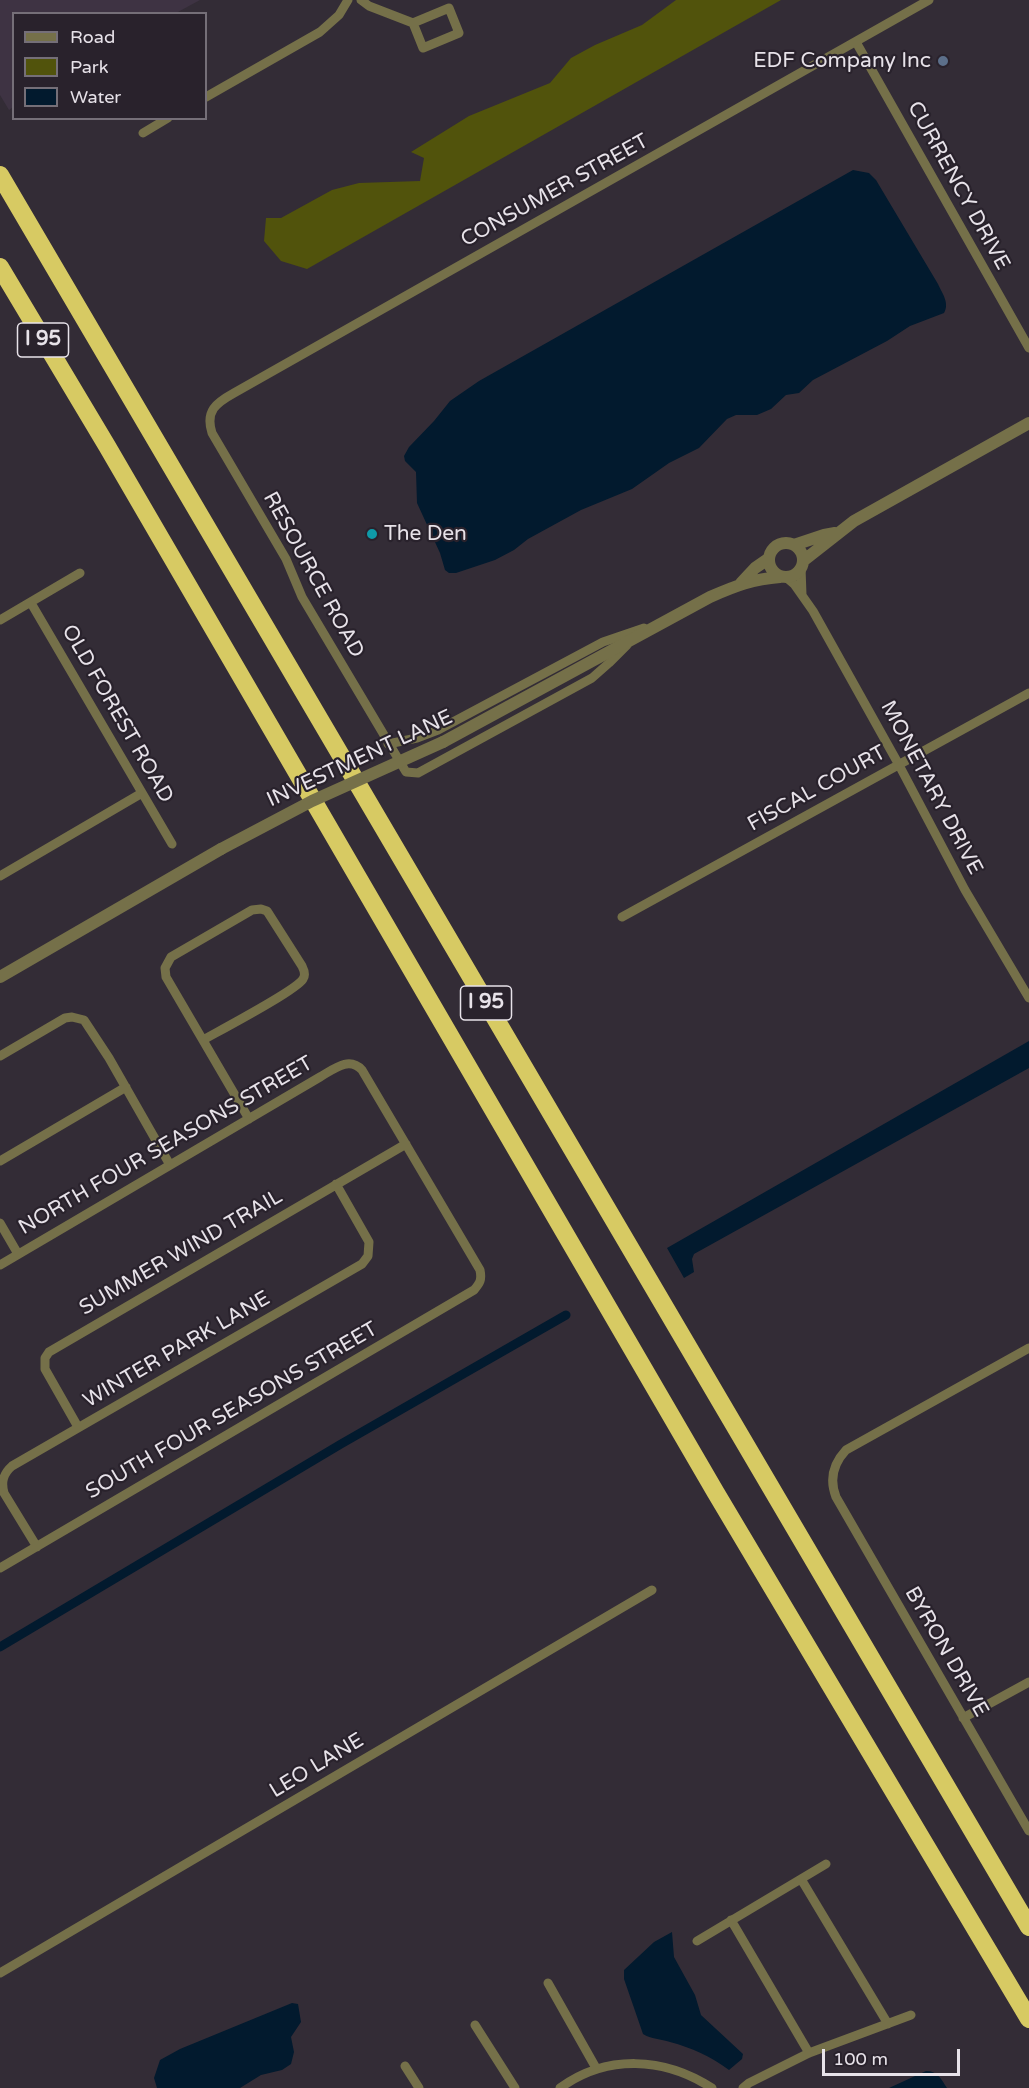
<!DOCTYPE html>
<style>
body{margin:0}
#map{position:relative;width:1029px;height:2088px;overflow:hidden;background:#332c36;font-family:"Varela Round",sans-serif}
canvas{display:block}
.legend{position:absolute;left:12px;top:12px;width:195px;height:108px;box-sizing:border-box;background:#29222c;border:2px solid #756f78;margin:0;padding:8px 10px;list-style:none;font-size:18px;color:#e7e2e9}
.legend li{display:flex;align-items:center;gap:12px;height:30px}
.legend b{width:30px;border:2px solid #756f78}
.scale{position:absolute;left:822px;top:2049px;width:138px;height:27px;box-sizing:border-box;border:3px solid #e7e2e9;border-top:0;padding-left:8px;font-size:18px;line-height:21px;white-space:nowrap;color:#e7e2e9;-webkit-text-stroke:4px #29222c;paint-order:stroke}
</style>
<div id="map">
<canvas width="1029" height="2088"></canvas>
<ul class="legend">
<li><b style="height:8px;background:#757049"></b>Road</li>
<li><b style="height:16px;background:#51530c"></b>Park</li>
<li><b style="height:16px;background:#021a2e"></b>Water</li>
</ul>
<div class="scale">100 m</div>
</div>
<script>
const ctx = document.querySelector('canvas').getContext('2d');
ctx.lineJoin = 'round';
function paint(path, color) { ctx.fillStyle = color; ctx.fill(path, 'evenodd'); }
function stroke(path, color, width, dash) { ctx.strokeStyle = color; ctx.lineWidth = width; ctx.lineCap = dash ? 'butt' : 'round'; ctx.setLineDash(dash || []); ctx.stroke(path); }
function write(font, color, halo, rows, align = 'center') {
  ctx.font = font + ' "Varela Round",sans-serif'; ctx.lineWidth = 4.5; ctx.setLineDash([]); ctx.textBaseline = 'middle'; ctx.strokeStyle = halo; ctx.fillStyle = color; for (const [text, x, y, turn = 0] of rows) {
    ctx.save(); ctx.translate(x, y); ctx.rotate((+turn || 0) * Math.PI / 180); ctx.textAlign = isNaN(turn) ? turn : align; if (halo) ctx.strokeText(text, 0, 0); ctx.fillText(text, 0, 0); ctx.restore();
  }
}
paint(new Path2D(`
 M0 0H200L176 13 14 14 13 107 9 110 0 95Z`), '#3e3343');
paint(new Path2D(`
 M676 0H781L307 269 281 261 264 241 266 218H281L332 190 359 183 420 181 424 158 411 152 469 116 550 83 571 58 595 45 642 25Z`), '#51530c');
paint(new Path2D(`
 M853 170 869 173 876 180 938 284C942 293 950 303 944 313L910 326 887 341 813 380 799 393 786 395 771 409 757 415H736L727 419 699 448 669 463 632 489 581 510 528 539 514 550 495 560 456 573H449L445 570 440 553 417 503 416 472 405 461 404 456 409 447 434 421 450 401 479 381Z
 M1029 1041V1068L694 1254 692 1259 694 1272 684 1278 667 1248Z
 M672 1932 674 1957 695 1995 701 2015 743 2054 742 2059 729 2070C710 2056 692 2048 670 2042 661 2039 651 2039 643 2034L624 1979V1970L654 1942Z
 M292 2003 298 2004 301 2022 291 2037 294 2052 291 2064 282 2070 261 2075 240 2088H157L154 2078 160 2060 180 2049Z
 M926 2071C938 2071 941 2079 947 2088H889Z`), '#021a2e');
stroke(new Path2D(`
 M0 1647 341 1444 566 1315`), '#021a2e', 9);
stroke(new Path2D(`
 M361 0 369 6 413 23 449 8 459 33 423 48 413 23
 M856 42 1029 348
 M206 97 320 32 339 15 348 0
 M143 133 168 118
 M801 568 802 595
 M787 578 794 584 813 611 899 765 965 890 1029 998
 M31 603 172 844
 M0 620 80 573
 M627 645 609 663 592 678 418 773 406 772 302 597 286 559 212 433C205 411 216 403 234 393L929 0
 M388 744 417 738 438 730 603 642 644 628
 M0 876 142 793
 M622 917 1029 693
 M203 1040C219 1031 297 990 303 979 306 975 304 970 302 966L267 911 261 909 252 910 171 957 165 968 166 977 249 1119
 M0 1056 65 1018 72 1017 84 1020 109 1058 170 1165
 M0 1161 126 1087
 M0 1223 18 1254
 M0 1265 320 1077C334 1069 349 1056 362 1070L480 1270C482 1280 480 1283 474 1290L0 1568
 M1029 1348 846 1450C833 1464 829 1479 836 1497L1029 1831
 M78 1427 45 1369V1358L49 1352 406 1144
 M37 1547 4 1493C1 1482 3 1474 12 1466L362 1264 368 1256 369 1242 336 1184
 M963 1718 1029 1682
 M801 1879 888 2024
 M731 1920 809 2053
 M697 1941 826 1864
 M0 1973 652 1590
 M548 1983 596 2068
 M475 2025 515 2088
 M405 2066 419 2088
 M560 2088C607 2054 664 2057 712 2088
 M743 2088 749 2083 809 2053 911 2015`), '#757049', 9);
stroke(new Path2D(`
 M769 560a17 17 0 1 1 34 0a17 17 0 1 1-34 0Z
 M794 545 824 535 835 533
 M803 561 854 521 1029 423
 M741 583 755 568 768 559
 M443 742 710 597C735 586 753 579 780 577
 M0 977 221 849`), '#757049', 12);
stroke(new Path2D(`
 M0 175 1029 1927
 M0 267 107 446 716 1493 1029 2019`), '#d7ca63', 18);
stroke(new Path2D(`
 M221 849 312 801 443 742`), '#757049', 12);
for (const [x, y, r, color] of [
 [943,61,6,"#5c6f8a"],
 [372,534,6,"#0f9aa8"]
]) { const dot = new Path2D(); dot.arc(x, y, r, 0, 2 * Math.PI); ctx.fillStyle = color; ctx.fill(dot); stroke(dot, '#29222c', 2); }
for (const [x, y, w] of [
 [43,340,51],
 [486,1003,51]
]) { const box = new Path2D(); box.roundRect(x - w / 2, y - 17, w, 34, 4.5); ctx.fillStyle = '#29222c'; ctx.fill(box); stroke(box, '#e7e2e9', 1.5); }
write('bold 20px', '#e7e2e9', null, [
 ["I 95",43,340],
 ["I 95",486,1003]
]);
write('21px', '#e7e2e9', '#29222c', [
 ["EDF Company Inc",931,61],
 ["The Den",384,534,"left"]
], 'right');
write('21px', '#e7e2e9', '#29222c', [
 ["CURRENCY DRIVE",958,186,61],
 ["CONSUMER STREET",555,191,-29],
 ["RESOURCE ROAD",313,575,61],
 ["OLD FOREST ROAD",117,714,60],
 ["INVESTMENT LANE",360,759,-25],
 ["MONETARY DRIVE",931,788,62],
 ["FISCAL COURT",817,789,-29],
 ["NORTH FOUR SEASONS STREET",166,1146,-30],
 ["SUMMER WIND TRAIL",181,1253,-30],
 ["WINTER PARK LANE",177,1350,-30],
 ["SOUTH FOUR SEASONS STREET",232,1411,-30],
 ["BYRON DRIVE",946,1652,60],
 ["LEO LANE",317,1766,-31]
]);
</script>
